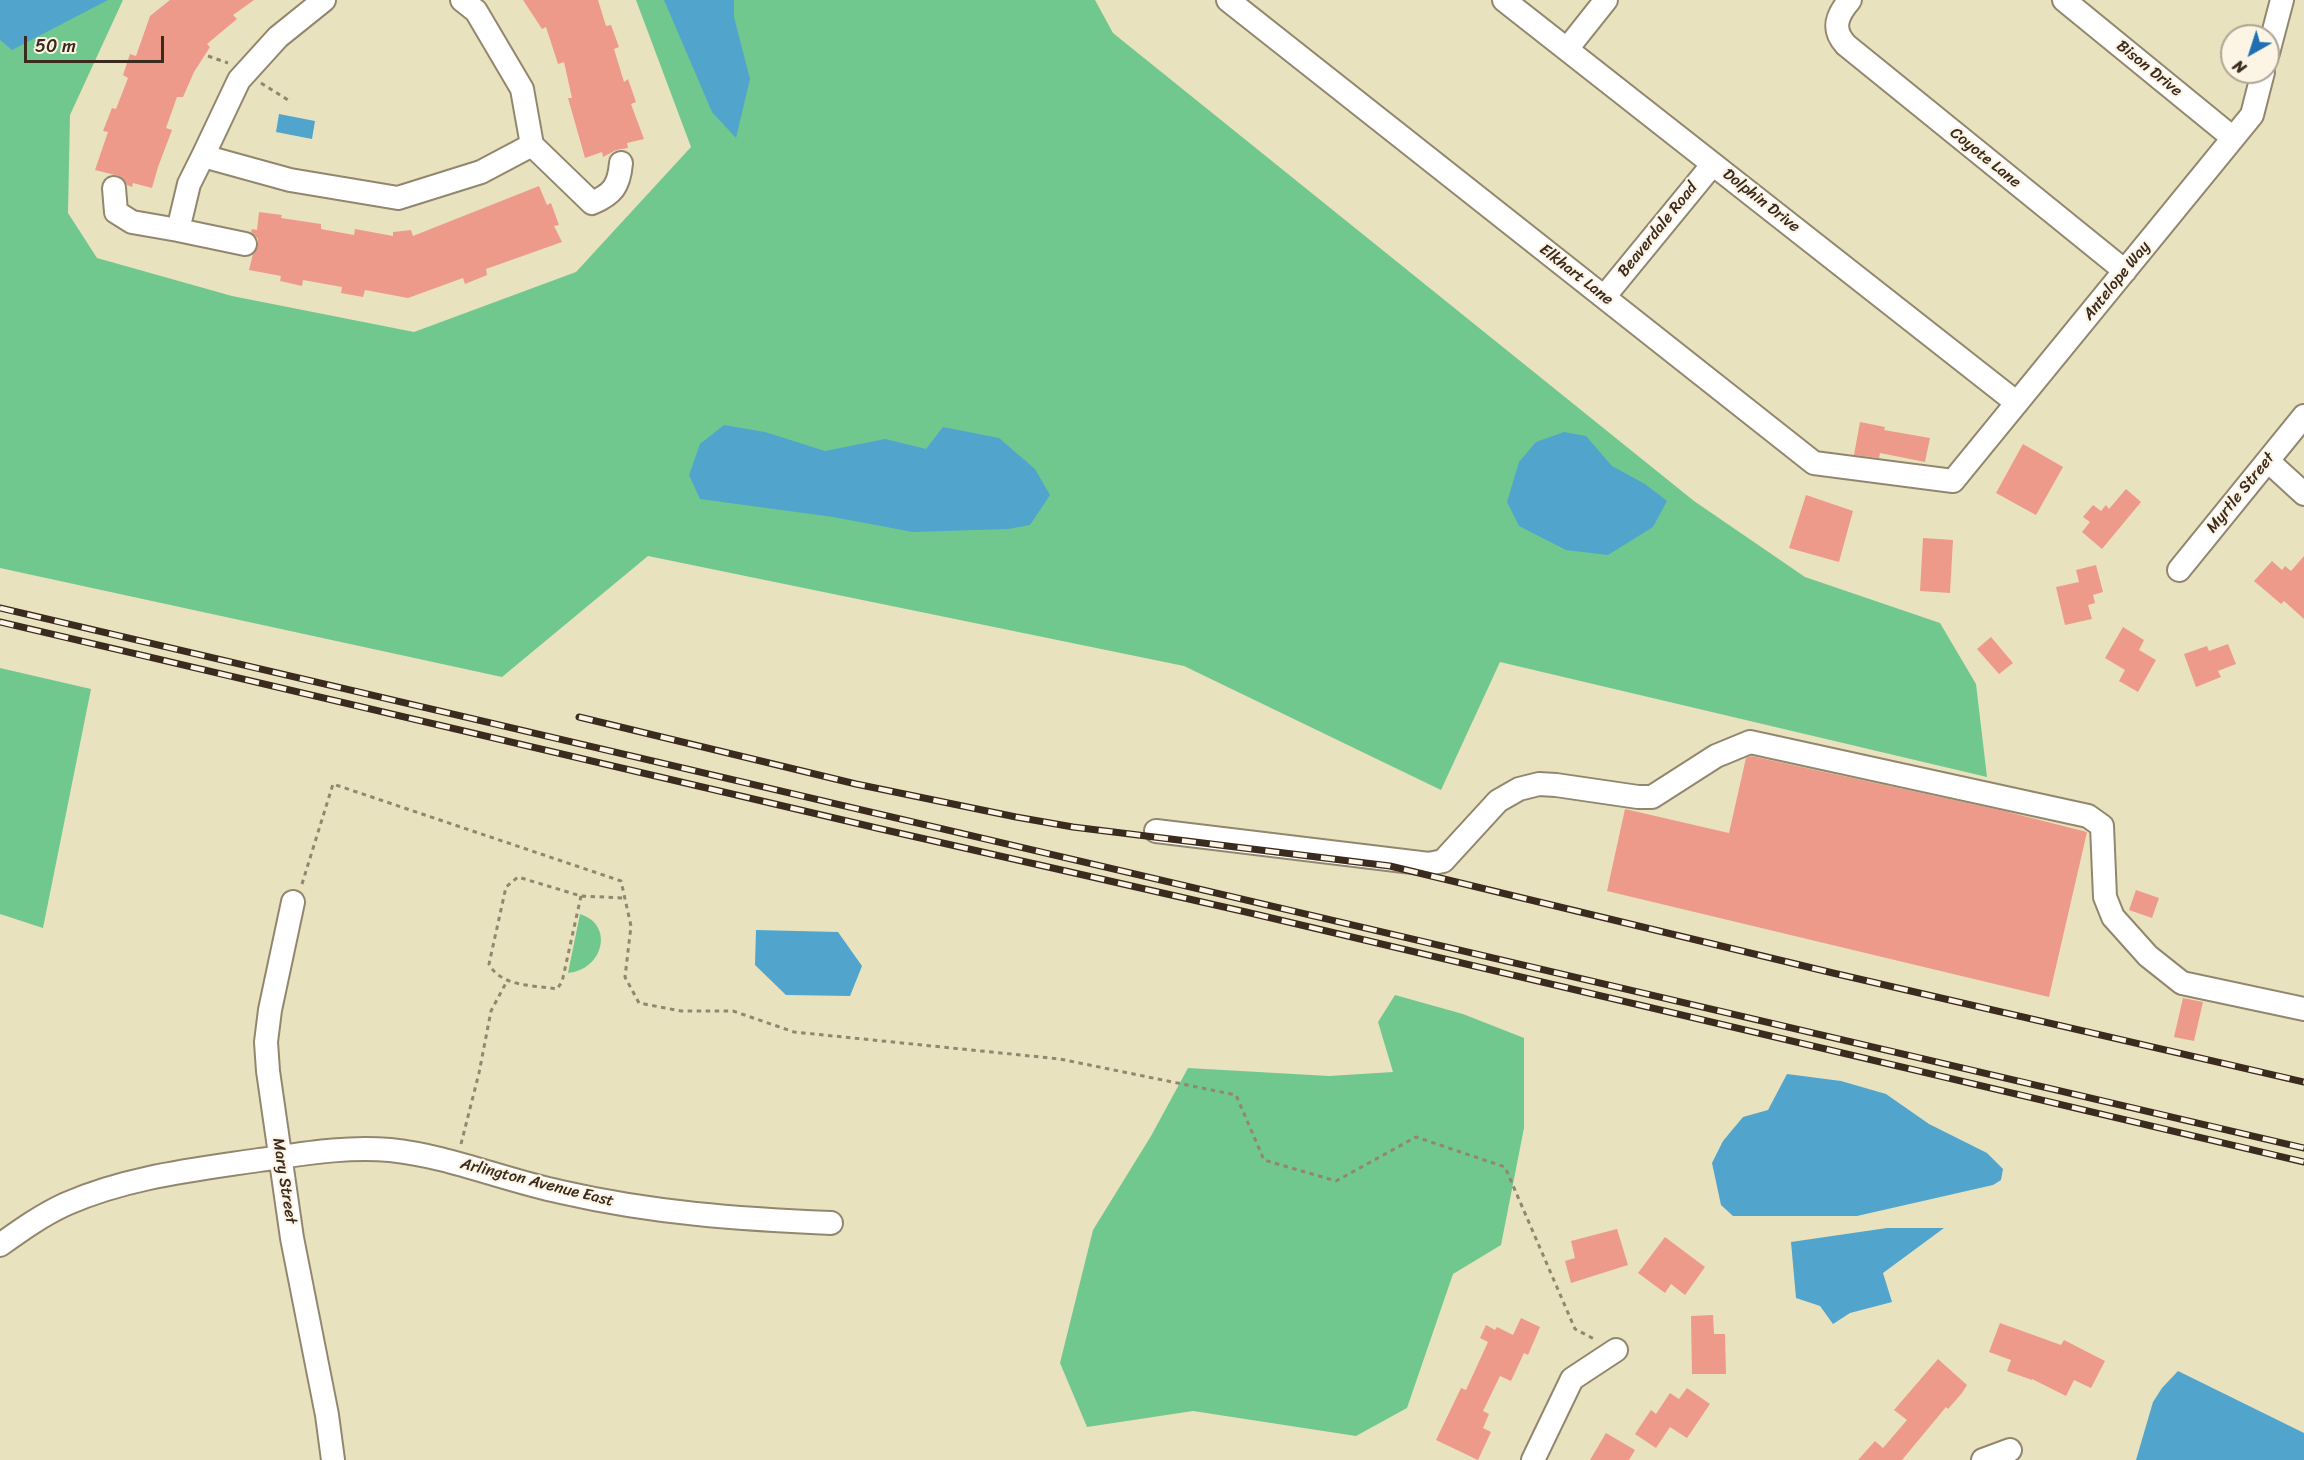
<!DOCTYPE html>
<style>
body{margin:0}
#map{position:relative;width:2304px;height:1460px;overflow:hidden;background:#e9e2bf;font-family:Sriracha,sans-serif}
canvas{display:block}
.north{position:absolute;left:2220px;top:24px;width:60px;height:60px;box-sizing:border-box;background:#fcf5e5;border:2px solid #afa495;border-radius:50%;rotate:219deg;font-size:16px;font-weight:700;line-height:24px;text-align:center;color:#3b2a1e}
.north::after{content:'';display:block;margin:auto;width:21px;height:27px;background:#1f6fb2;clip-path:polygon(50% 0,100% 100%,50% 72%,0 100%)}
.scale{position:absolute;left:24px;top:36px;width:140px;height:27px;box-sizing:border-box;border:3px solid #3b2a1e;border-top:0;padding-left:8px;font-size:18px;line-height:21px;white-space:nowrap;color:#3b2a1e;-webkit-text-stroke:4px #fcf5e5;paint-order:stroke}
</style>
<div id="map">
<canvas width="2304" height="1460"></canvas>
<div class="north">N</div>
<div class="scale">50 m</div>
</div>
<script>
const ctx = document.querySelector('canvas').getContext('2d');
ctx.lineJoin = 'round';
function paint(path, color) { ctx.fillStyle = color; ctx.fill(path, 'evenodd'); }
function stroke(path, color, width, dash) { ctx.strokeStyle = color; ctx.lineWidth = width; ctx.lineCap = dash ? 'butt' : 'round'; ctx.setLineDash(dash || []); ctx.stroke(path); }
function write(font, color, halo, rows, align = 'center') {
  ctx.font = font + ' Sriracha,sans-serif'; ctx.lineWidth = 4.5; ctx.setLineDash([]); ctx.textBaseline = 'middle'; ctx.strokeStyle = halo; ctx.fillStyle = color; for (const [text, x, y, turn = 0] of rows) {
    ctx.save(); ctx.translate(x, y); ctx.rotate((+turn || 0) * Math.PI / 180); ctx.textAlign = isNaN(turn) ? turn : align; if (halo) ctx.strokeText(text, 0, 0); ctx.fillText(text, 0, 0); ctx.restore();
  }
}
paint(new Path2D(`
 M0 0H123L70 115 68 213 97 258 232 296 414 332 576 272 691 147 636 0H1095L1113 33 1694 501 1805 577 1940 623 1976 684 1987 777 1500 662 1441 790 1184 666 648 556 502 677 0 568Z
 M0 668 91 689 43 928 0 914Z
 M580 914C615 925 603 970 568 973Z
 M1395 995 1463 1014 1524 1038V1128L1501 1245 1453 1274 1407 1408 1356 1436 1193 1411 1087 1427 1060 1363 1093 1230 1151 1136 1188 1068 1329 1076 1393 1072 1378 1022Z`), '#71c88e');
paint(new Path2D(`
 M0 0H108L12 50 0 40Z
 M664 0H734V17L750 79 736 138 712 112Z
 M279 114 315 121 312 139 276 132Z
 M724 425 765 432 825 451 885 439 926 449 943 427 999 438 1035 469 1050 495 1030 525 1008 529 913 532 833 517 700 499 689 475 700 444Z
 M1564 432 1586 436 1612 466 1645 484 1667 501 1653 527 1608 555 1566 550 1519 526 1507 502 1519 462 1536 442Z
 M756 930 838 932 862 966 850 996 786 995 755 965Z
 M1787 1074 1841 1081 1886 1094 1929 1124 1987 1153 2003 1169 2001 1180 1993 1185 1857 1216H1733L1721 1205 1712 1163 1723 1141 1743 1117 1768 1110Z
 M1887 1228H1944L1883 1273 1892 1302 1850 1313 1833 1324 1820 1306 1796 1298 1791 1242Z
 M2178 1371 2304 1433V1460H2136L2153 1402 2162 1388Z`), '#51a4cc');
paint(new Path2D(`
 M170 0H254L233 15 237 19 207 44 210 47 194 72 183 97H177L166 128 172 130 158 167 152 188 133 183 132 187 127 185 119 176 95 170 108 132 103 131 112 108 116 109 128 78 123 75 130 54 136 56 150 16Z
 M523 0H598L606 26 611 25 619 47 614 49 624 82 628 79 636 102 631 104 644 139 627 143 628 148 616 150 603 157 602 152 585 158 568 98H572L564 62 558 64 546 27 542 29Z
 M539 186 547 205 551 203 559 225 554 226 562 242 486 269 487 275 465 284 463 278 408 298 365 290 363 297 341 293 342 287 303 280 302 286 280 281 281 276 249 270 253 254 258 246V239L251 232 252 229 257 230 259 212 282 215 281 218 321 224V229L354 235 355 229 393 236V232L411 230 413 236Z
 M1860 422 1885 427 1884 430 1930 438 1925 462 1880 453 1879 458 1854 455Z
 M2023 444 2063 467 2036 515 1996 493Z
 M2126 489 2141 502 2102 549 2082 532 2090 522 2083 517 2093 505 2101 511 2106 505 2109 509Z
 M1806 495 1853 511 1839 562 1789 548Z
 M1923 538 1953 540 1950 593 1920 591Z
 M2304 556V619L2284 601 2281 604 2254 581 2272 561 2282 570 2285 566 2291 571Z
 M2096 565 2103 592 2093 595 2095 603 2088 605 2092 619 2065 625 2056 587 2079 582 2076 570Z
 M2123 627 2144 640 2139 650 2156 660 2138 692 2119 681 2125 670 2105 658Z
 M1991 637 2013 663 1999 674 1977 649Z
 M2228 644 2236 664 2218 671 2221 677 2196 687 2184 654 2207 646 2209 651Z
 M1751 756 2004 811 2087 832 2049 997 1607 891 1625 809 1729 833 1746 758Z
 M2136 890 2159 898 2152 918 2129 910Z
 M2183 998 2203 1002 2194 1041 2174 1037Z
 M1617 1229 1628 1265 1571 1283 1565 1261 1575 1258 1571 1241Z
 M1665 1237 1705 1267 1685 1295 1671 1284 1665 1293 1638 1273Z
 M1713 1315 1714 1334H1725L1726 1374H1692L1691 1316Z
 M1521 1318 1540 1327 1528 1355 1524 1353 1511 1381 1500 1376 1483 1411 1489 1414 1483 1428 1491 1432 1478 1460 1436 1440 1461 1388 1466 1390 1488 1342 1480 1338 1486 1325 1495 1330 1497 1327 1513 1335Z
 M2000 1323 2061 1345 2064 1340 2105 1361 2091 1388 2074 1380 2066 1396 2032 1379V1380L2007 1371 2011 1360 1989 1352Z
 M1938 1359 1967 1385 1962 1393 1948 1409 1946 1407 1902 1460H1858L1875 1441 1883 1448 1907 1420 1894 1410Z
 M1687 1388 1710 1404 1687 1438 1670 1427 1656 1448 1635 1434 1651 1410 1656 1414 1670 1393 1679 1399Z
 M1606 1433 1635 1450 1629 1460H1590Z`), '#ed9a8b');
const minor = new Path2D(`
 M324 0 278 37 239 80 203 156 290 180 398 198 481 172 532 145 522 89 476 11 462 0
 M1228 0 1814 463 1953 481 2252 115 2263 72
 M1504 0 2017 403
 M1850 0C1837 15 1831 29 1846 45L2125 271
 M2064 0 2233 138
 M1567 49 1606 0
 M2268 53 2282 0
 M532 145 592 203C613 194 619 186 621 163
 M114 188 116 212 132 222 178 230 189 184 203 156
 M178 230 245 244
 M1604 297 1713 164
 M2268 461 2304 494
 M2179 570 2304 416
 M1156 831 1429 864 1443 861 1498 801 1519 789 1539 784 1556 785 1638 797H1652L1716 756 1750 742 2088 816 2102 826 2105 897 2113 917 2148 956 2182 983 2304 1009
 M293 902 270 1010 266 1042 268 1071 292 1238 327 1415 333 1460
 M0 1245C21 1230 42 1215 66 1204 127 1177 193 1170 259 1160 302 1154 346 1146 390 1150 449 1156 503 1180 561 1192 653 1213 738 1219 831 1223
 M1533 1460 1572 1379 1616 1350
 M1983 1460 2010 1450`);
stroke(minor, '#92866e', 26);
stroke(new Path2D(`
 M208 56 228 63
 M261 83 288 100
 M302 884 333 784 621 881 631 926 625 977 639 1003 681 1011H733L794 1032 1060 1059 1236 1095 1264 1160 1336 1181 1416 1137 1505 1167 1575 1329 1596 1340
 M581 896 562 982 557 989C533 985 501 987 489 964L506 887 518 877 581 896 624 898
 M461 1144 479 1073 491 1011 507 981`), '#92866e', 3, [4.5, 4.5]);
stroke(minor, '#fff', 22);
const rail = new Path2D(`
 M0 608 2304 1148
 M0 622 881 829 1246 912 2304 1162
 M579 717 856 784 1016 817 1073 827 1390 866 1833 973 2304 1082`);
stroke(rail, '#3b2a1e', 7);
stroke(rail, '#fcf5e5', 4.5, [14]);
write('16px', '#3b2a1e', '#fcf5e5', [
 ["Bison Drive",2149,69,39],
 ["Coyote Lane",1985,158,39],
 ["Dolphin Drive",1761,201,38],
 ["Beaverdale Road",1658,230,-51],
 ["Elkhart Lane",1576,275,38],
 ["Antelope Way",2117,281,-51],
 ["Myrtle Street",2241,493,-51],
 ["Mary Street",284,1181,81],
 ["Arlington Avenue East",537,1183,14]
]);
</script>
